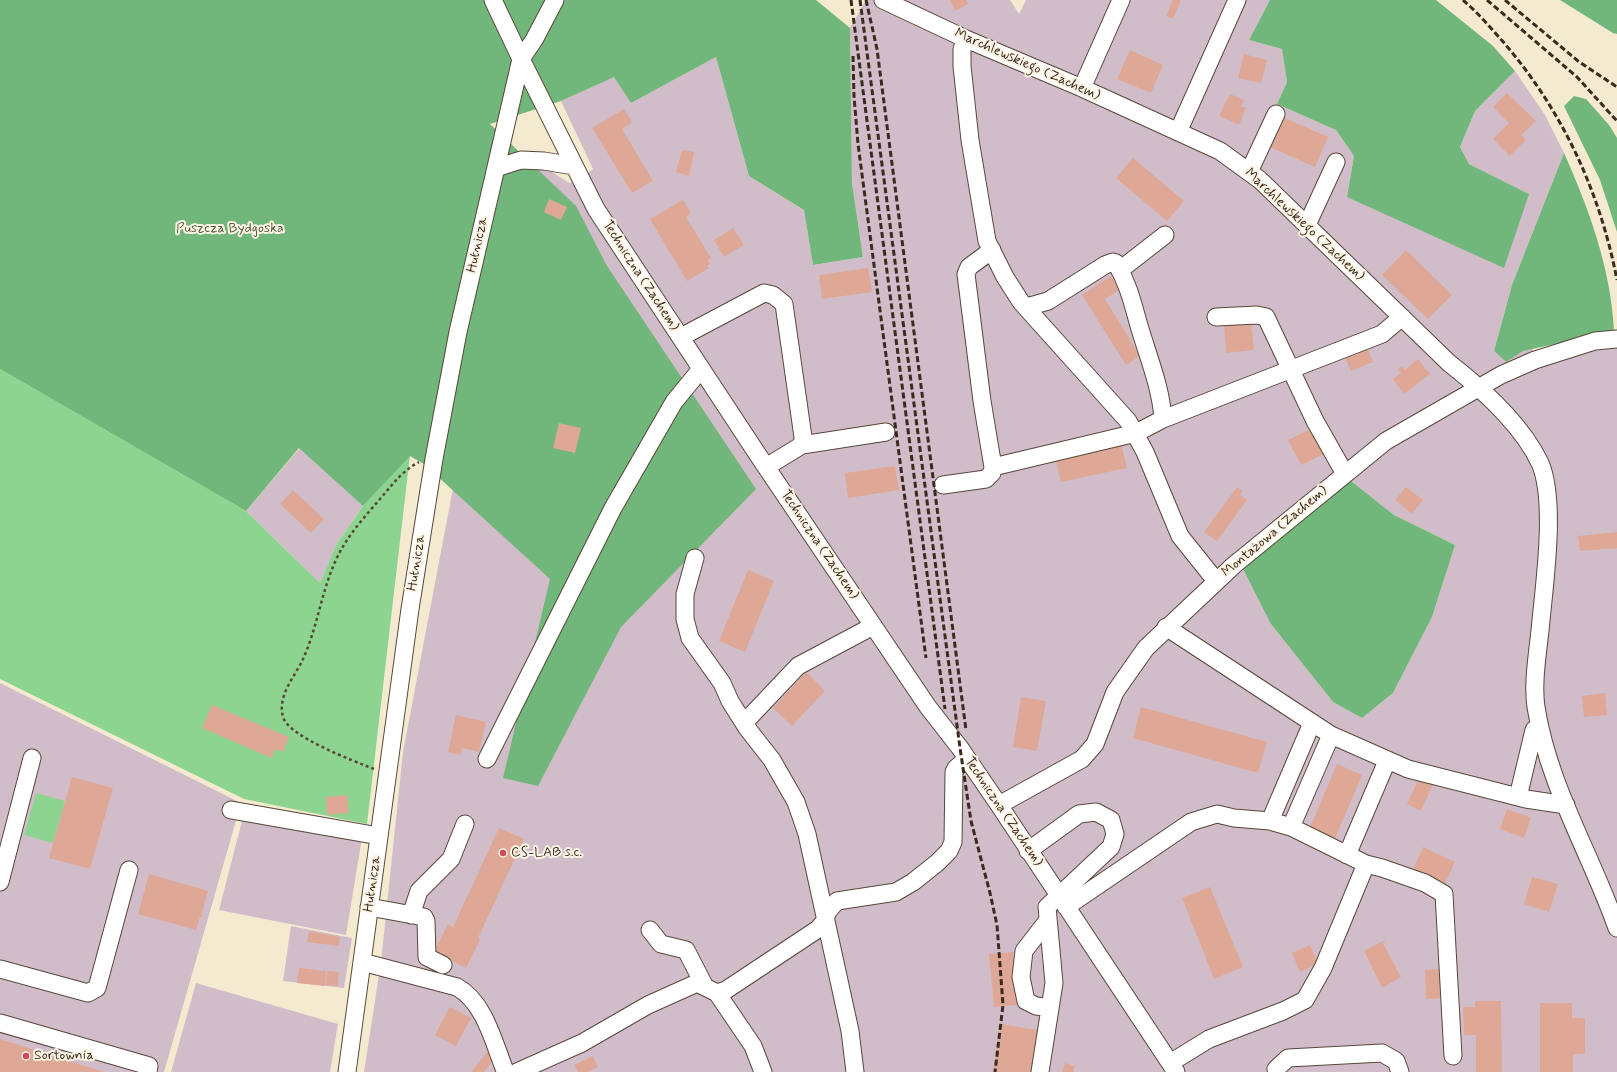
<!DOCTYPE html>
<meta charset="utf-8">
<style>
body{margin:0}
canvas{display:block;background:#f4ead0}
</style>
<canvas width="1617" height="1072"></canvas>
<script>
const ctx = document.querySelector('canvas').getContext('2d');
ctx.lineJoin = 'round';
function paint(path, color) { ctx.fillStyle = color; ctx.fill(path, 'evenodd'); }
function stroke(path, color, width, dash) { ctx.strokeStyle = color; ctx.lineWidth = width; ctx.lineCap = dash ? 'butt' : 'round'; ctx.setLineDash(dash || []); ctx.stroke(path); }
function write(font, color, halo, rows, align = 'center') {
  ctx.font = font + ' Mynerve,sans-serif'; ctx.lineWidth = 4; ctx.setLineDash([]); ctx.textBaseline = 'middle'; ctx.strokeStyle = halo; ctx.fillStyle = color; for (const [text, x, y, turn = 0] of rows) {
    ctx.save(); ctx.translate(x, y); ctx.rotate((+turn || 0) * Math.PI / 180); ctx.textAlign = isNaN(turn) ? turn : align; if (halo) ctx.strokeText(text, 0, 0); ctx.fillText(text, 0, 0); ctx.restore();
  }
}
paint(new Path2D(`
 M866 0H1010L1019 14 1026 0H1270L1249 40 1282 49 1287 82 1277 104 1336 130 1354 156 1347 197 1529 194 1469 164 1460 147 1475 111 1515 71 1545 115 1564 153 1512 285 1494 351 1506 362 1522 351 1532 348 1539 366 1613 345 1617 342V1072H364L381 962 403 752 512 177 527 169H548L569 183 581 179 593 169 561 101 615 76 631 103 716 57 749 176 804 210 813 265 863 257 852 183 850 28ZM1351 481 1394 515 1455 545 1432 617 1393 693 1362 718 1333 702 1271 624Z
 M300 448 363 506 336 545 320 583 246 511Z
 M0 683 241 803 164 1072H0Z
 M243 817 362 838 346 935 219 910Z
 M291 926 352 938 344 988 283 981Z
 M196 983 338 1024 330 1072H171Z`), '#d1bdc9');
paint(new Path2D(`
 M0 369 246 511 320 583 336 545 363 506 410 455 367 824 244 799 0 679Z
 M36 793 65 801 53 843 24 835Z`), '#8cd490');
paint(new Path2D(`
 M0 0H816L850 28 852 183 863 257 813 265 804 210 749 176 716 57 631 103 614 77 561 101 490 124 576 206 607 266 756 489 621 627 538 786 503 778 550 579 424 464 410 456 363 506 299 448 246 511 0 369Z
 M1270 0H1436L1493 46 1515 71 1475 111 1460 147 1469 164 1529 194 1504 268 1347 197 1354 156 1336 130 1277 104 1287 82 1282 49 1249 40Z
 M1560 0H1617V34L1613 33Z
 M1574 96 1586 99 1609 125 1617 138V232L1600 180 1564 106Z
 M1564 153C1589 209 1611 269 1614 331L1523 351 1506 362 1494 351 1512 285Z
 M1351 481 1394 515 1455 545 1432 617 1393 693 1362 718 1333 702 1271 624 1241 565Z`), '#71b67a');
paint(new Path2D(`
 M950 0H966L968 4 955 11Z
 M1173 0H1181L1173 19 1166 16Z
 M1130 50 1163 65 1151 93 1117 79Z
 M1244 54 1267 60 1261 83 1238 78Z
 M1507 93 1536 121 1521 135 1526 140 1510 156 1493 139 1509 123 1493 107Z
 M1230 94 1244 100 1241 106 1246 108 1239 125 1219 116Z
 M624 109 632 122 622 129 653 181 632 193 592 128Z
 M1283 117 1328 137 1315 167 1270 147Z
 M682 150 694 152 689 176 676 172Z
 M1133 158 1184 201 1167 221 1116 178Z
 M549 199 567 207 561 220 544 212Z
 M683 200 691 213 686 217 711 258 708 260 710 264 707 266 709 268 687 281 650 219Z
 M733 228 744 245 724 257 714 240Z
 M1406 250 1452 295 1428 319 1382 275Z
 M868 268 872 292 822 299 819 275Z
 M1111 276 1120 290 1105 299 1140 356 1126 365 1082 295Z
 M1251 322 1254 350 1226 353 1224 326Z
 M1367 347 1373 362 1351 371 1344 356Z
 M1418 359 1430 374 1404 394 1393 379 1401 373 1398 369 1402 366 1405 370Z
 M559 423 581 428 575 453 553 448Z
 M1313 428 1326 453 1301 465 1288 440Z
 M1121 443 1127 468 1061 482 1055 458Z
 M895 466 899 490 848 498 845 473Z
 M1237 487 1243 491 1240 495 1247 500 1217 541 1204 532Z
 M1406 487 1423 500 1412 514 1395 500Z
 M293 490 324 519 311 533 280 504Z
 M1617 532V548L1580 551 1578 536Z
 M748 570 774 581 745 652 719 641Z
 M806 672 825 691 792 726 773 708Z
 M1605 693 1607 715 1584 717 1582 696Z
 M1021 697 1046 701 1037 751 1013 747Z
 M212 705 289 737 283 752 275 749 272 758 202 728Z
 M1141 707 1267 742 1258 773 1133 738Z
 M456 715 486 722 479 752 462 748 461 755 448 752Z
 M1337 764 1362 775 1334 841 1309 830Z
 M72 777 113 788 90 869 49 858Z
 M1419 778 1433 784 1421 811 1407 804Z
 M347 795 349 813 327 815 326 797Z
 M1507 809 1531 818 1524 838 1500 829Z
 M499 828 524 839 478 938 480 940 466 968 434 952 448 924 453 927Z
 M1423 847 1455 862 1445 884 1413 870Z
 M149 874 208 891 201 916 203 917H200L196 930 138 914Z
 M1532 877 1558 884 1549 912 1524 904Z
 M1210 887 1243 967 1214 979 1182 898Z
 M309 931 340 937 339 946 307 942Z
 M1383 941H1386L1383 943 1401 977 1382 988 1364 951Z
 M1310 945 1318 964 1300 972 1292 953Z
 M1013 952 1018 1005 994 1007 989 954Z
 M299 968 326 971 325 986 297 983Z
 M1444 969 1446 998 1426 999 1425 970Z
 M327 971 339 972 338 986 326 985Z
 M1475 1001H1501L1502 1072H1476V1035H1464L1463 1007H1475Z
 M1540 1003H1572V1018H1585V1054H1573V1072H1540Z
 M450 1007 471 1018 456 1046 435 1035Z
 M1001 1024 1038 1030 1031 1072H993Z
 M0 1039 104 1072H0Z
 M488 1051 491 1053 489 1056 494 1059 484 1072H471Z
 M593 1056 598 1067 587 1072H578L574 1065Z
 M1065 1063 1075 1066 1073 1072H1062Z`), '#dfa896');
const minor = new Path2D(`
 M493 0 521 59 596 209 760 458 928 707 960 748 999 805 1176 1072
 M883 0 966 39 1082 88 1220 151 1260 180 1449 363C1481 388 1522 425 1540 463 1556 499 1545 580 1541 620 1539 646 1532 681 1536 707 1548 785 1591 854 1617 928
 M966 39 962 49V66L970 140 987 241 1005 277 1021 302 1128 421 1145 452 1180 536 1216 581
 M1082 88 1121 0
 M1178 132 1237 0
 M496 168 521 160 544 161 574 166
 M1249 172 1276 114
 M1307 225 1336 162
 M992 250 969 267 966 274 982 401 993 467
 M1120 270 1165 235
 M1027 307 1048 301 1105 265 1113 262 1116 263C1129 285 1133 305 1140 329 1149 359 1161 388 1163 419
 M1216 317 1257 315 1266 317 1315 421 1345 474
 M681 337 764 293 773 295 784 304 803 437 802 445 766 467
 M802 445 886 432
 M943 485 986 479 992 473 993 467 1136 433 1163 419 1382 334 1402 317
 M695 558 685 594V619L690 638 722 683 730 701 747 728 772 760 796 802 807 834 850 1031 855 1072
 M1166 627 1331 735 1291 827
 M744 723 798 666 873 626
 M1331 735 1408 769 1526 799 1566 805
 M487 759 613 508 674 402 701 369
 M1518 797 1534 730 1539 726
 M999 805 1082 759 1095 744 1115 692 1146 648 1234 565 1386 441 1501 375 1535 360 1595 341 1617 339
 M231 810 379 836
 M1270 821 1312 723
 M1028 851 1079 814 1096 812 1111 820 1115 834 1111 847 1047 907 1054 983 1040 1072
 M1347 855 1387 761
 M0 882 32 758
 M369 907 424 917 426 921 427 957 443 965
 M1066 907 1191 822 1217 814 1234 818 1270 821 1291 827 1366 864 1382 868 1425 883 1444 894 1453 1056
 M411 915 419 891 451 859 465 824
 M1048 920 1024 951 1021 977 1026 1001 1036 1006 1045 1007 1051 1003
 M650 930 661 944 686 950 704 985
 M362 962 457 987C484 1002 493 1040 504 1068
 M0 969 88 993 97 988 129 870
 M717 993 753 1046 763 1072
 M0 1023 149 1066 148 1072
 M1170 1063 1209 1039 1283 1011 1305 1000 1323 968 1366 864
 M347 1072 410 609 434 459 458 332 521 59 534 40 555 0
 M517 1072 582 1043 648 1005 697 983 717 993 726 990 818 929 824 922 828 911 837 901 896 892 913 882 937 863 949 851 953 842 954 772 956 768 967 759
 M1277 1072 1276 1069 1288 1058 1382 1053 1396 1061 1400 1072`);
stroke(minor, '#574739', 19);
stroke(new Path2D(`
 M374 769C354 761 289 737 283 717 277 695 295 677 303 659 319 624 322 584 341 550 351 532 366 515 380 499 392 485 402 471 419 462`), '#574739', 2.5, [3, 3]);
stroke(minor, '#fff', 17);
stroke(new Path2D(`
 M851 0 945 709
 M860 0 960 748 971 821 990 893 997 925 1003 1005 995 1072
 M866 0 877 49 966 730
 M1463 0C1478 13 1492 29 1505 44 1563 112 1600 192 1617 280
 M1487 0 1577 77 1617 121
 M1505 0 1578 61 1617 87
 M853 56 854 96 858 144 926 658`), '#3b2a1e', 3, [6, 3]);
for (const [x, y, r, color] of [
 [503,853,4,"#d1495b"],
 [26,1056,4,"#d1495b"]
]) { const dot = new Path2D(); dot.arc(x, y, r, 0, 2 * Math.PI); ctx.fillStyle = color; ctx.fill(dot); stroke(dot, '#fcf5e5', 1.5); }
write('14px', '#3b2a1e', '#fcf5e5', [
 ["Marchlewskiego (Zachem)",1027,65,24],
 ["Marchlewskiego (Zachem)",1304,225,43],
 ["Hutnicza",478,245,-78],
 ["Techniczna (Zachem)",640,276,57],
 ["Montażowa (Zachem)",1275,532,-40],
 ["Techniczna (Zachem)",819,545,56],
 ["Hutnicza",417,563,-81],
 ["Techniczna (Zachem)",1003,812,56],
 ["Hutnicza",373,884,-82]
]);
write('14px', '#4f543a', '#fcf5e5', [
 ["Puszcza Bydgoska",230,229]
]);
write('14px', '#3b2a1e', '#fcf5e5', [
 ["CS-LAB s.c.",511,853],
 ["Sortownia",34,1056]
], 'left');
</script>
